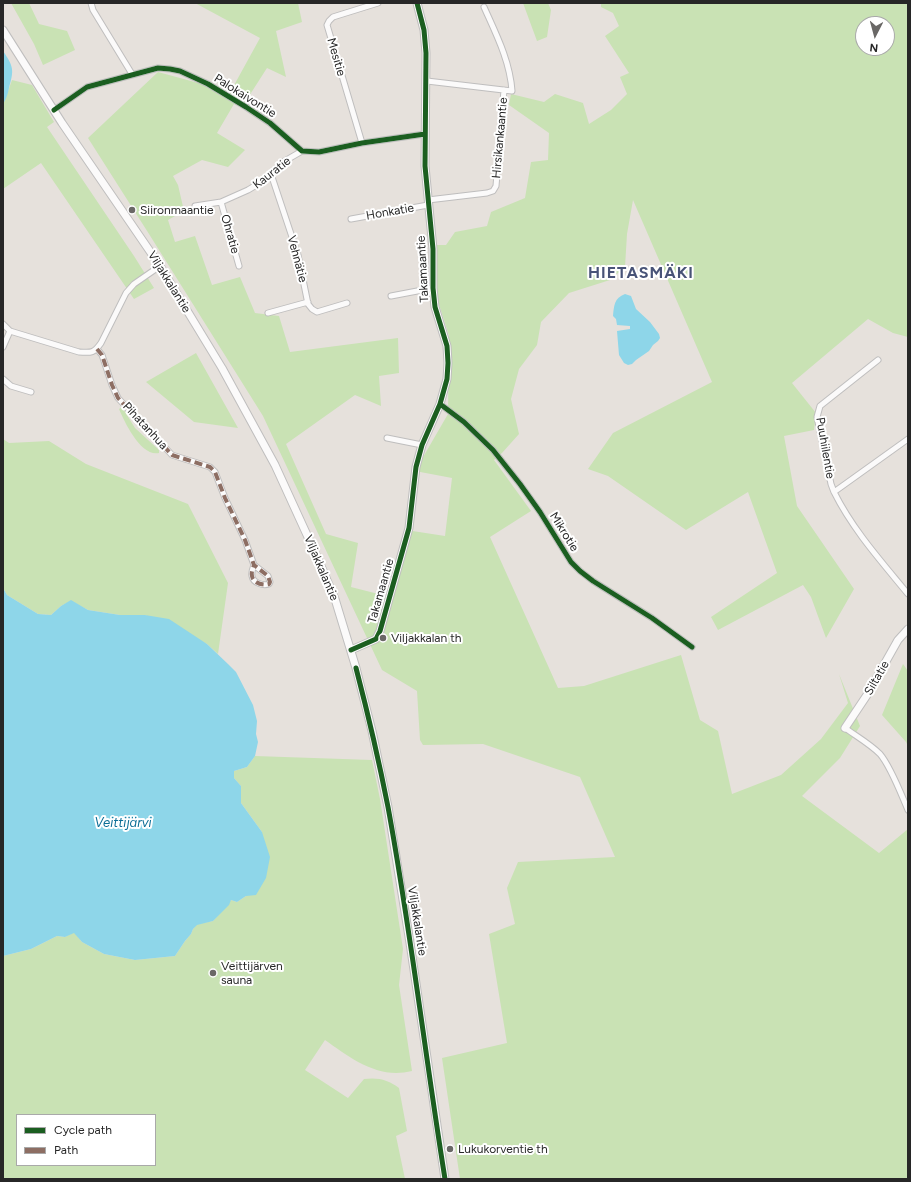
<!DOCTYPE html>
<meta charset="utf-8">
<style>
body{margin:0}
#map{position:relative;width:911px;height:1182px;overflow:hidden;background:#e6e1dc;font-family:Figtree,sans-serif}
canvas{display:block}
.frame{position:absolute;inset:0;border:4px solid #272727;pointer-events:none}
.legend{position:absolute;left:16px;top:1114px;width:140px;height:52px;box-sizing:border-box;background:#fff;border:1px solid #a9a9a9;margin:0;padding:5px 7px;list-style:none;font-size:12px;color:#272727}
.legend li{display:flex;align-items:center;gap:8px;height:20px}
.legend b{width:20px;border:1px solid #a9a9a9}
.north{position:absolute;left:855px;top:16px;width:40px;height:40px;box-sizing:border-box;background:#fff;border:1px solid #a9a9a9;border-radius:50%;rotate:186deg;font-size:11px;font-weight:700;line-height:16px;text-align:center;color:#272727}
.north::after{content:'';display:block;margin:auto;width:14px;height:18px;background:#6a6866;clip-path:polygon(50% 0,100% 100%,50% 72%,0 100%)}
</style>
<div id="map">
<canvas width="911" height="1182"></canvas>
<div class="frame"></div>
<ul class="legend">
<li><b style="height:5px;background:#1b5e20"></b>Cycle path</li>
<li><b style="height:5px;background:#8d6e63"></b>Path</li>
</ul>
<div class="north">N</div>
</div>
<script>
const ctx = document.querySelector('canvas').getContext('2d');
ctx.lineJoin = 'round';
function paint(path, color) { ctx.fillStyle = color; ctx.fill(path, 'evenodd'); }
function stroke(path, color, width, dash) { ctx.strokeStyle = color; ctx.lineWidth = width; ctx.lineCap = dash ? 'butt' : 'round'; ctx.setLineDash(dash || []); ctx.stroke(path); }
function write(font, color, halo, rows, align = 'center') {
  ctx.font = font + ' Figtree,sans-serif'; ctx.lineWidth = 4; ctx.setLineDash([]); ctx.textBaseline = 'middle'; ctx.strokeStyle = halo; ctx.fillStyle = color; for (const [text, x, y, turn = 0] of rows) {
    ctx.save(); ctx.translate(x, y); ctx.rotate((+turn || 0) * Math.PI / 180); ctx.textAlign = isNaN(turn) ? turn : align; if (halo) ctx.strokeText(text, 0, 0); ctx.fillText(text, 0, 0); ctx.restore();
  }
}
paint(new Path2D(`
 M11 3H29L39 24 67 31 75 50 43 65 34 44Z
 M195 3H298L302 22 276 31 286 77 267 68 242 107 234 104 217 133 245 150 228 167 202 160 173 176 178 185 184 211 168 220 175 242 195 236 212 285 240 277 255 313 279 316 290 352 398 338 399 373 379 376 381 406 355 395 286 444 326 534 358 543 351 587 390 597 406 530 445 536 452 478 415 471 448 414 449 336 437 298 436 245H446L455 232 487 226 491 212 525 198 531 162 548 160 549 133 509 105 511 94 544 102 555 94 583 103 589 124 611 110 627 94 620 77 629 73 605 36 619 26 613 13 601 7V3H908V337L893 333 868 319 792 383 816 413 814 430 784 436 797 506 854 589 826 638 811 597 803 585 718 630 711 617 777 573 748 492 686 530 608 476 588 469 613 433 712 382 633 200 627 234 625 267 610 280 569 293 541 322 537 345 519 369 511 399 519 434 502 453 494 460 531 511 490 537 558 688 584 686 681 655 700 720 718 731 732 794 781 775 821 739 848 703 839 674 860 726 840 758 802 796 879 853 908 829V1179H460L442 1058 507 1043 489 934 515 924 507 888 518 862 615 857 580 777 483 744 423 745 420 740 417 691 382 670 263 416 149 234 88 138 158 72 202 84 227 98 260 38ZM863 24H887V48H863Z
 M523 3H548L551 10 547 37 537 41Z
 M12 80 32 85 54 122 47 127 134 256 154 288 134 299 41 163 3 189V104L7 94Z
 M196 353 238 428 194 422 146 382Z
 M122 407 135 428 159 450V453C141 457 125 423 119 409Z
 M3 439 9 443 49 441 86 464 188 504 228 583 218 654 207 644 145 615H120L88 610 71 601 61 606 51 615 38 614 7 595 3 588Z
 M903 664 908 671V746L906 742 882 715Z
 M255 756 372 760 380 799 403 949 399 985 412 1071C407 1072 401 1073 396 1073 370 1073 346 1055 325 1040L305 1070 348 1098 364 1079C378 1077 389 1080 399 1088L407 1131 396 1136 405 1179H3V956L31 949 57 936 65 937 74 932 82 942 104 954 135 960 175 956 185 941 191 934 193 929 197 924 213 921 231 900 237 902 246 896 262 832 241 803V786L234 778V771L247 767ZM17 1115H155V1165H17Z`), '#c9e2b4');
paint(new Path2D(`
 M3 51C14 67 14 70 9 88 8 94 6 99 3 104Z
 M625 294 631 296 636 309 650 322 659 334 660 338 658 341 653 345 649 351 636 360 632 364 628 365 624 363 619 355 617 331 630 329V326L617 325 616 319 613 316C614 306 614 298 625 294Z
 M3 588 7 595 38 614 51 615 61 606 71 600 88 610 120 615H145L169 619 207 644 228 664 236 672 253 705 257 721 256 734 258 742 255 756 247 767 234 771V778L241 786V803L262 832 270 857 266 878 256 895 246 896 237 902 231 900 229 905 213 921 197 925 193 929 191 934 185 941 175 956 135 960 104 954 82 942 74 933 65 937 57 936 31 949 3 956Z`), '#8ed6e9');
const street = new Path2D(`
 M91 3 93 10 132 74
 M427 81 512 91C510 61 496 34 484 7
 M54 110 87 87 158 68 170 69 180 71 208 84 246 107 270 123 302 151 319 152 362 143 425 134
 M362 143 327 25 329 21 333 17 378 3
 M271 174 298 255 308 304 312 309 317 312 347 303
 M428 200 487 193 493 191 496 186 504 90
 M221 202 239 266
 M195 206 221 202 248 190 263 181 283 162 302 151
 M351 219 428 205
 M391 296 433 288
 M268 313 308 302
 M3 324 10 331 79 352C92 353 94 353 101 343L126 293 134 284 160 266
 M3 347 10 331
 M97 349 102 355 112 385 118 398 139 421 148 429 172 455 210 467 215 472 225 498 245 540 254 565 268 576 270 582 269 584C263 586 253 583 252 576 251 572 253 568 254 565
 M3 379 11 386 31 392
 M440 404 464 422 493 450 520 484 540 512 571 562 580 571 593 581 652 618 692 647
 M387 438 422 445
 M908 439 834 492C853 530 881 561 908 594
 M834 492 831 484 817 417 820 406 878 360
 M845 728C856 736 870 744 880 754 891 767 901 794 908 810`);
const secondary = new Path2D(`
 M3 30 62 123 160 266 222 368 275 465 318 559 335 599 356 668 372 731 388 807 410 943 445 1179
 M351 650 376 639 380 631 409 528 416 467 422 445 440 404 447 379 448 363 447 346 435 307 433 288V249L425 166 426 53 424 30 417 3
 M845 728 867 695 898 640 908 629`);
stroke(street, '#bfbebe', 7);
stroke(secondary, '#bfbebe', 9);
stroke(street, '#fbfafa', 5);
stroke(secondary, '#fbfafa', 7);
stroke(new Path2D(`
 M97 349 102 355 112 385 118 398 139 421 148 429 172 455 210 467 215 472 225 498 245 540 254 565 268 576 270 582 269 584C263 586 253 583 252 576 251 572 253 568 254 565`), '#8d6e63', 4, [8, 4]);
stroke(new Path2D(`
 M54 110 87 87 158 68 170 69 180 71 208 84 246 107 270 123 302 151 319 152 362 143 425 134
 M440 404 464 422 493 450 520 484 540 512 571 562 580 571 593 581 652 618 692 647
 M351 650 376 639 380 631 409 528 416 467 422 445 440 404 447 379 448 363 447 346 435 307 433 288V249L425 166 426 53 424 30 417 3
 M356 668C368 714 379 761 388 807 411 931 425 1055 445 1179`), '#1b5e20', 5);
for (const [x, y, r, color] of [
 [132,210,4,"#6a6866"],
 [383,638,4,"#6a6866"],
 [213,973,4,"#6a6866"],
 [450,1149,4,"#6a6866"]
]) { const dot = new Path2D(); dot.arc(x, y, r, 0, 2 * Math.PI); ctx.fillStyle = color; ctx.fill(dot); stroke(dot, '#fff', 1.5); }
write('12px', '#272727', '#fff', [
 ["Mesitie",336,57,74],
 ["Palokaivontie",245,96,32],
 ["Hirsikankaantie",500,138,-85],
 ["Kauratie",272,173,-38],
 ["Honkatie",390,212,-10],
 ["Ohratie",230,234,74],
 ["Vehnätie",297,259,75],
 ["Takamaantie",423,269,-93],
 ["Viljakkalantie",169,282,58],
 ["Pihatanhua",145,426,47],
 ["Puuhiilentie",825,448,80],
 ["Mikrotie",564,532,58],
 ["Viljakkalantie",321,568,67],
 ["Takamaantie",381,591,-74],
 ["Siltatie",877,678,-60],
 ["Viljakkalantie",417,921,81]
]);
write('12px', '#272727', '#fff', [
 ["Siironmaantie",140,210],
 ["Viljakkalan th",391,638],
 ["Veittijärven",221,966],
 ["sauna",221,980],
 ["Lukukorventie th",458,1149]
], 'left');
write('italic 13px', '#0d6e96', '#fff', [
 ["Veittijärvi",123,823]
]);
ctx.letterSpacing = '1px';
write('bold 16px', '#485377', '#fff', [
 ["HIETASMÄKI",641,273]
]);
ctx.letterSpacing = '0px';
</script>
